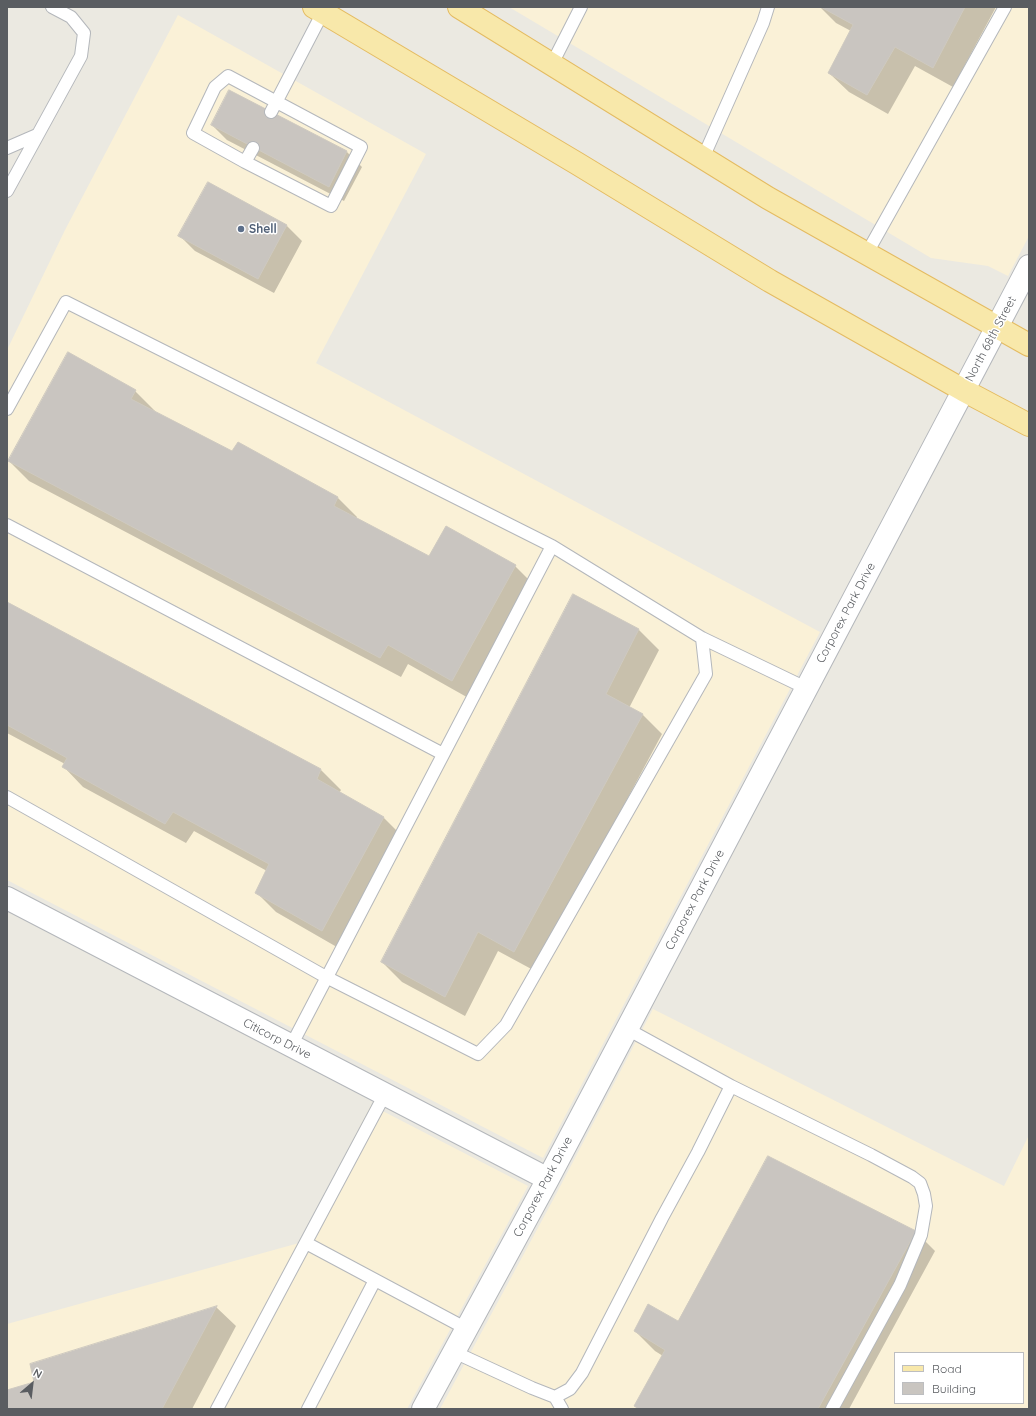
<!DOCTYPE html>
<style>
body{margin:0}
#map{position:relative;width:1036px;height:1416px;overflow:hidden;background:#ebe9e1;font-family:Quicksand,sans-serif}
canvas{display:block}
.frame{position:absolute;inset:0;border:8px solid #5a5d61;pointer-events:none}
.legend{position:absolute;left:894px;top:1352px;width:130px;height:52px;box-sizing:border-box;background:#fff;border:1px solid #bdbec0;margin:0;padding:5px 7px;list-style:none;font-size:12px;color:#5a5d61}
.legend li{display:flex;align-items:center;gap:8px;height:20px}
.legend b{width:20px;border:1px solid #bdbec0}
.north{position:absolute;left:12px;top:1364px;width:40px;height:40px;-webkit-text-stroke:3px #fff;paint-order:stroke;rotate:28deg;font-size:11px;font-weight:700;line-height:16px;text-align:center;color:#5a5d61}
.north::after{content:'';display:block;margin:auto;width:14px;height:18px;background:#5a5d61;clip-path:polygon(50% 0,100% 100%,50% 72%,0 100%)}
</style>
<div id="map">
<canvas width="1036" height="1416"></canvas>
<div class="frame"></div>
<ul class="legend">
<li><b style="height:5px;background:#f8e8aa"></b>Road</li>
<li><b style="height:11px;background:#c9c5c0"></b>Building</li>
</ul>
<div class="north">N</div>
</div>
<script>
const ctx = document.querySelector('canvas').getContext('2d');
ctx.lineJoin = 'round';
function paint(path, color) { ctx.fillStyle = color; ctx.fill(path, 'evenodd'); }
function stroke(path, color, width, dash) { ctx.strokeStyle = color; ctx.lineWidth = width; ctx.lineCap = dash ? 'butt' : 'round'; ctx.setLineDash(dash || []); ctx.stroke(path); }
function write(font, color, halo, rows, align = 'center') {
  ctx.font = font + ' Quicksand,sans-serif'; ctx.lineWidth = 3; ctx.setLineDash([]); ctx.textBaseline = 'middle'; ctx.strokeStyle = halo; ctx.fillStyle = color; for (const [text, x, y, turn = 0] of rows) {
    ctx.save(); ctx.translate(x, y); ctx.rotate((+turn || 0) * Math.PI / 180); ctx.textAlign = isNaN(turn) ? turn : align; if (halo) ctx.strokeText(text, 0, 0); ctx.fillText(text, 0, 0); ctx.restore();
  }
}
paint(new Path2D(`
 M509 7H1029V236L1008 276 988 266 931 258Z
 M178 15 426 154 316 363 820 632 543 1158 7 880V350L65 230Z
 M653 1009 1004 1186 1029 1135V1409H440L553 1200ZM895 1353H1023V1403H895Z
 M371 1105 528 1186 407 1409H7V1324L299 1243Z`), '#faf1d7');
paint(new Path2D(`
 M820 7H996L953 87 915 66 888 114 849 92 829 73 851 31 836 23Z
 M230 91 347 152 362 167 344 201 227 140 212 125Z
 M287 226 302 241 274 293 195 251 180 236Z
 M135 391 155 411 154 412 232 452 337 497 357 517 356 519 429 558 515 566 535 586 472 700 408 664 401 677 29 481 9 461Z
 M574 595 639 630 659 650 629 708 643 715 662 734 535 971 498 951 465 1016 402 982 382 962Z
 M7 603 321 770 341 790 339 793 384 818 404 838 342 950 276 912 256 892 267 871 194 831 186 843 83 787 64 767 65 764 7 733Z
 M915 1231 935 1251 849 1409H638L635 1406 663 1356 655 1351 635 1331 678 1323Z
 M216 1307 236 1326 192 1409H7V1392L36 1383Z`), '#0003');
const building = new Path2D(`
 M821 7H965L933 68 895 47 867 95 828 73 853 25Z
 M229 90 347 151 329 187 211 125Z
 M208 182 287 225 258 279 178 236Z
 M68 352 136 390 131 399 232 451 238 442 338 497 334 506 429 556 446 526 516 565 452 681 388 645 380 658 8 461Z
 M573 594 639 629 606 694 643 714 514 952 478 932 445 997 381 962Z
 M7 602 321 769 317 779 384 817 322 931 255 893 269 864 173 812 165 824 62 767 67 758 7 725Z
 M768 1156 916 1231 818 1409H639L634 1406 665 1350 634 1331 648 1304 678 1321Z
 M217 1306 162 1409H7V1390L34 1382 30 1364Z`);
paint(building, '#c9c5c0');
stroke(building, '#cfcac0', 1);
const lane = new Path2D(`
 M552 64 581 7
 M271 112 323 12
 M7 148 37 135
 M703 158 763 23 768 7
 M245 162 193 133 215 87 228 76 361 147 331 206 245 162 253 148
 M7 191 81 56 84 33 71 17 52 7
 M867 253 1005 7
 M7 409 66 302 552 546 702 638 706 674 506 1025 478 1054 326 977 7 797
 M7 525 443 754
 M702 638 806 688
 M627 1029 731 1086 871 1155 912 1177 920 1183 924 1194 926 1206 921 1235 900 1285 832 1409
 M291 1046 552 546
 M306 1243 467 1329
 M454 1352 532 1388 555 1397 570 1389 582 1373 662 1218 698 1152 731 1086
 M555 1397 562 1409
 M217 1409 385 1094
 M308 1409 375 1280`);
const street = new Path2D(`
 M7 898 548 1179
 M423 1409 548 1179 1029 266`);
const primary = new Path2D(`
 M314 7 578 164 770 281 963 390 1029 425
 M459 7 768 198 1029 345`);
stroke(lane, '#b4b7bb', 14);
stroke(street, '#b4b7bb', 24);
stroke(primary, '#e4bb61', 24);
stroke(lane, '#fff', 12);
stroke(street, '#fff', 22);
stroke(primary, '#f8e8aa', 22);
for (const [x, y, r, color] of [
 [241,229,4,"#5c6f8a"]
]) { const dot = new Path2D(); dot.arc(x, y, r, 0, 2 * Math.PI); ctx.fillStyle = color; ctx.fill(dot); stroke(dot, '#fff', 1.5); }
write('bold 12px', '#4e5e75', '#fff', [
 ["Shell",249,229]
], 'left');
write('12px', '#5a5d61', '#fff', [
 ["North 68th Street",991,339,-62],
 ["Corporex Park Drive",846,613,-62],
 ["Corporex Park Drive",695,900,-62],
 ["Citicorp Drive",277,1039,27],
 ["Corporex Park Drive",543,1187,-62]
]);
</script>
